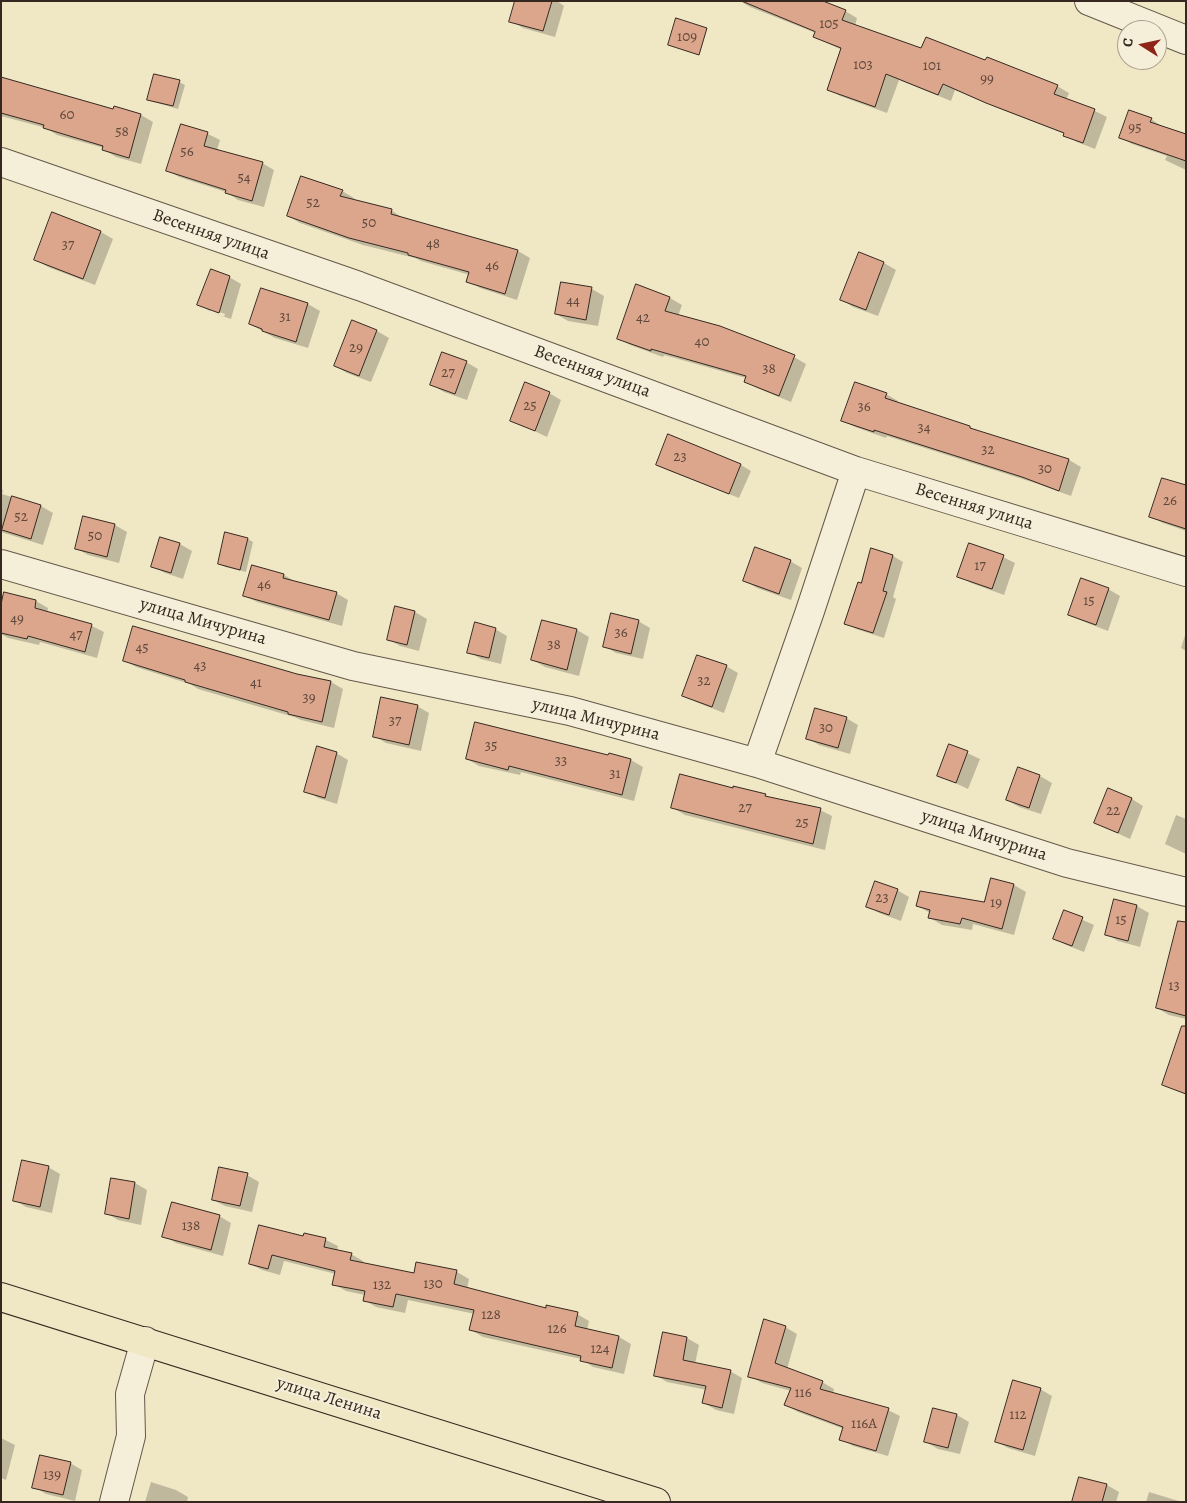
<!DOCTYPE html>
<meta charset="utf-8">
<style>
body{margin:0}
#map{position:relative;width:1187px;height:1503px;overflow:hidden;background:#f0e7c5;font-family:Alegreya,serif}
canvas{display:block}
.frame{position:absolute;inset:0;border:2px solid #362820;pointer-events:none}
.north{position:absolute;left:1117px;top:20px;width:50px;height:50px;box-sizing:border-box;background:#f5efd9;border:1px solid #a99f8f;border-radius:50%;rotate:280deg;font-size:14px;font-weight:700;line-height:20px;text-align:center;color:#362820}
.north::after{content:'';display:block;margin:auto;width:18px;height:22px;background:#8f2418;clip-path:polygon(50% 0,100% 100%,50% 72%,0 100%)}
</style>
<div id="map">
<canvas width="1187" height="1503"></canvas>
<div class="frame"></div>
<div class="north">С</div>
</div>
<script>
const ctx = document.querySelector('canvas').getContext('2d');
ctx.lineJoin = 'round';
function paint(path, color) { ctx.fillStyle = color; ctx.fill(path, 'evenodd'); }
function stroke(path, color, width, dash) { ctx.strokeStyle = color; ctx.lineWidth = width; ctx.lineCap = dash ? 'butt' : 'round'; ctx.setLineDash(dash || []); ctx.stroke(path); }
function write(font, color, halo, rows, align = 'center') {
  ctx.font = font + ' Alegreya,serif'; ctx.lineWidth = 4; ctx.setLineDash([]); ctx.textBaseline = 'middle'; ctx.strokeStyle = halo; ctx.fillStyle = color; for (const [text, x, y, turn = 0] of rows) {
    ctx.save(); ctx.translate(x, y); ctx.rotate((+turn || 0) * Math.PI / 180); ctx.textAlign = isNaN(turn) ? turn : align; if (halo) ctx.strokeText(text, 0, 0); ctx.fillText(text, 0, 0); ctx.restore();
  }
}
paint(new Path2D(`
 M516 1H557L564 6 555 37 523 28 511 21Z
 M740 1H819L845 11 857 18 855 26 922 50 986 62 1057 86 1069 93 1066 100 1095 111 1107 117 1095 149 1077 142 1065 134 1000 109 955 90 951 101 899 80 887 113 840 96 828 89 842 50 814 37 816 33 750 7Z
 M1 78 114 111 141 115 153 122 141 164 116 157 104 150V148L57 135 46 128 1 116Z
 M179 82 185 85 178 109 154 102 149 99Z
 M1151 119 1163 127 1186 135V170L1165 160 1167 156 1132 144 1120 137Z
 M182 125 208 134 220 140 217 150 262 163 274 170 264 207 238 200 226 192 179 177 167 170Z
 M342 191 354 198 353 201 391 210 403 218 518 251 530 258 517 300 480 288 468 281 470 275 421 261 415 258 363 245 300 223 288 216Z
 M101 232 113 239 95 285 48 267 36 260Z
 M860 254 884 263 896 270 878 316 853 307 842 300Z
 M229 277 241 284 231 319 210 312 224 317 225 314 210 309V311L199 305Z
 M562 283 592 289 604 296 598 326 568 321 556 314Z
 M637 286 670 298 682 305 678 316 794 357 806 364 791 402 757 388 745 381 746 378 664 355 663 357 630 345 618 338Z
 M308 304 320 311 308 348 275 338 250 324Z
 M353 321 377 331 389 338 371 382 347 373 335 366Z
 M466 362 478 369 467 400 444 392 432 385Z
 M549 393 561 400 547 437 511 420Z
 M886 394 898 401 897 404 970 427 980 433 1069 460 1081 467 1071 496 1035 483 887 436 886 438 855 427 843 421Z
 M668 436 741 465 751 471 739 498 667 470 657 464Z
 M1186 487V531L1163 523 1151 517Z
 M1 489 3 490 2 494 41 506 53 513 43 545 1 532Z
 M84 517 115 525 127 532 119 563 88 555 76 548Z
 M248 539 253 542 246 572 225 567 219 563Z
 M180 544 192 551 183 579 165 573 153 567Z
 M872 549 893 556 903 562 893 597 896 599 884 638 856 629 846 623 862 585Z
 M1003 557 1015 563 1004 595 971 583 959 576Z
 M790 561 802 568 791 600 757 588 745 581Z
 M253 566 284 575 296 582 336 593 348 600 342 626 257 602 245 596Z
 M1108 589 1120 596 1108 631 1082 621 1070 615Z
 M5 594 36 601 48 608 47 613 92 626 104 632 97 658 40 642 39 645 8 638 1 634V610Z
 M396 607 415 612 427 619 419 651 400 646 388 639Z
 M543 621 577 630 589 637 579 676 545 667 533 660Z
 M638 621 650 628 643 659 616 653 604 646Z
 M495 629 507 636 501 664 481 659 469 652Z
 M1186 632V651L1181 648Z
 M124 660 296 676 331 682 343 689 334 728 301 720 294 717 198 689 190 684 136 667Z
 M726 666 738 673 724 713 696 702 684 695Z
 M417 706 429 713 421 751 386 743 374 736Z
 M846 718 858 725 850 754 819 745 807 738Z
 M950 745 980 759 968 789 938 775Z
 M336 753 348 760 337 804 318 798 306 791Z
 M609 756 631 760 643 767 634 801 521 772 520 775 479 766 467 759Z
 M1018 768 1040 776 1052 783 1041 814 1019 807 1007 800Z
 M734 787 765 795 771 799 820 810 832 816 825 850 685 815 673 808 734 789Z
 M1132 799 1143 806 1130 839 1095 823Z
 M1176 815 1186 819V854L1165 844Z
 M1014 885 1026 892 1014 935 973 924 972 930 942 925 930 918V913L918 906 985 904Z
 M897 890 909 897 901 921 879 913 867 906Z
 M1137 906 1149 913 1140 947 1118 941 1106 934Z
 M1065 912 1094 925 1084 952 1066 945 1054 938Z
 M1186 964V1019L1169 1015 1157 1008Z
 M48 1167 60 1174 52 1213 26 1207 14 1200Z
 M247 1175 259 1182 252 1212 225 1206 213 1200Z
 M112 1179 135 1183 147 1190 141 1225 118 1220 106 1213Z
 M219 1216 231 1223 223 1256 176 1243 164 1236Z
 M305 1234 326 1240 338 1246 337 1251 351 1254 363 1261V1264L415 1274 417 1263 457 1272 469 1279 467 1289 547 1309 577 1314 589 1321 587 1330 619 1337 631 1344 624 1374 593 1367 581 1359 483 1337 471 1330 475 1314 408 1300 405 1313 376 1307 364 1300 365 1295 346 1291 334 1284 336 1274 284 1261 280 1275 262 1270 250 1264 304 1238Z
 M785 1327 797 1334 787 1369 822 1382 834 1389 833 1394 888 1410 900 1416 888 1456 853 1446 841 1439 844 1429 798 1412 786 1405 791 1391 762 1383 750 1376Z
 M664 1334 687 1338 699 1345 695 1364 730 1371 742 1378 734 1414 716 1410 704 1403 707 1390 667 1382 655 1375Z
 M1040 1389 1052 1396 1035 1456 1008 1448 996 1441Z
 M957 1415 969 1422 960 1454 938 1449 926 1442Z
 M1 1438 15 1445 6 1480 1 1478Z
 M70 1463 82 1470 75 1501 46 1494 34 1487Z
 M1080 1478 1107 1485 1119 1492 1116 1502H1073Z
 M151 1482 176 1490 188 1497 187 1502H145Z
 M1149 1492 1182 1502H1146Z`), '#0003');
const building = new Path2D(`
 M515 1H552L543 31 509 22Z
 M742 1H823L846 10 842 20 921 48 926 37 985 60 987 57 1058 85 1054 94 1095 109 1083 143 1063 136 1064 133 986 103 943 84 938 95 886 74 875 107 827 90 841 48 813 37 815 32Z
 M676 18 707 28 699 55 668 45Z
 M154 74 180 80 173 106 147 100Z
 M1 77 113 109 114 106 141 114 129 158 102 150 103 146 43 128 44 125 1 113Z
 M1129 110 1152 118 1150 122 1186 134V161L1119 138Z
 M181 124 208 132 204 146 263 162 252 201 225 193 226 190 166 171Z
 M301 176 343 190 340 196 392 209 391 214 518 250 505 294 466 282 469 272 408 255V253L349 238 287 216Z
 M52 212 101 231 83 279 34 260Z
 M859 252 884 262 866 310 840 300Z
 M211 269 230 276 219 313 197 305Z
 M561 282 592 287 586 320 555 314Z
 M636 284 670 297 665 311 720 326 795 355 779 396 744 382 746 376 651 349V351L617 339Z
 M261 288 308 303 296 342 262 331V329L249 324Z
 M352 320 377 330 359 376 334 366Z
 M442 352 467 361 455 394 430 385Z
 M525 382 550 392 535 431 510 421Z
 M855 382 887 393 885 398 970 426V428L1069 459 1059 491 1022 477 874 430V432L841 421Z
 M668 434 741 464 729 494 656 465Z
 M1162 478 1186 485V529L1149 517Z
 M12 496 41 505 31 539 2 530Z
 M83 516 115 524 107 557 75 549Z
 M225 532 248 538 240 570 218 564Z
 M160 537 180 543 171 573 151 567Z
 M969 543 1004 555 992 589 957 577Z
 M755 547 791 560 779 594 743 581Z
 M871 548 893 555 883 591 887 592 873 633 844 624 858 582 861 583Z
 M252 565 284 574 283 578 337 592 329 620 243 596Z
 M1081 578 1109 588 1096 625 1068 615Z
 M4 592 36 600 35 608 92 624 85 652 28 636 27 639 1 633V605Z
 M395 606 415 611 407 645 387 640Z
 M611 613 639 620 631 654 603 647Z
 M542 620 577 629 567 670 531 660Z
 M475 622 496 628 489 658 467 653Z
 M133 626 297 674 331 681 322 722 288 714V712L185 682V680L123 661Z
 M697 655 727 665 712 707 682 696Z
 M381 697 418 705 409 745 373 737Z
 M815 708 847 717 838 748 806 739Z
 M475 722 608 755 609 753 631 759 622 795 509 766 508 770 466 759Z
 M949 744 968 751 956 783 937 776Z
 M317 746 337 752 325 798 304 792Z
 M1018 767 1040 775 1029 808 1006 800Z
 M680 774 733 788V786L766 794 765 796 821 808 813 844 671 808Z
 M1108 788 1132 798 1118 833 1094 823Z
 M991 878 1014 884 1002 929 962 918 960 924 928 918 930 910 916 906 920 891 984 902Z
 M875 881 898 889 889 915 866 907Z
 M1114 899 1137 905 1128 941 1105 935Z
 M1064 910 1083 917 1072 946 1053 939Z
 M1178 921 1186 922V1016L1156 1008Z
 M1182 1026H1186V1094L1162 1085Z
 M22 1160 49 1166 40 1207 13 1201Z
 M219 1167 248 1173 240 1206 212 1200Z
 M111 1178 135 1182 129 1219 105 1214Z
 M172 1202 220 1215 211 1250 162 1237Z
 M259 1225 303 1236 304 1233 326 1238 324 1247 352 1253 350 1260 414 1273 416 1262 457 1270 454 1284 546 1308V1305L578 1312 575 1326 619 1336 612 1368 580 1361 581 1356 469 1330 474 1310 396 1294 393 1307 363 1301 365 1291 332 1285 335 1271 272 1255 268 1269 249 1264Z
 M764 1319 786 1326 775 1363 823 1381 820 1389 889 1408 876 1451 839 1440 843 1427 784 1405 791 1388 748 1377Z
 M663 1332 687 1337 683 1360 731 1370 722 1408 702 1403 706 1386 654 1376Z
 M1013 1380 1041 1388 1023 1450 995 1442Z
 M933 1408 957 1414 948 1448 924 1442Z
 M40 1455 71 1462 63 1495 32 1488Z
 M1079 1477 1107 1484 1102 1502H1072Z`);
paint(building, '#dba68c');
stroke(building, '#362820', 1);
const minor = new Path2D(`
 M1089 1 1186 40
 M1 162 359 286 856 471 1186 572
 M1 564 353 666 570 711 757 763 1067 863 1186 892
 M757 763 810 611 856 471
 M114 1502 131 1436 130 1394 145 1341`);
const major = new Path2D(`
 M1 1297 656 1502`);
stroke(minor, '#645849', 30);
stroke(major, '#362820', 30);
stroke(minor, '#f5efd9', 28);
stroke(major, '#f0e7c5', 28);
write('15px', '#5f483b', null, [
 ["105",829,24],
 ["109",687,37],
 ["103",863,65],
 ["101",932,66],
 ["99",987,79],
 ["60",67,115],
 ["95",1135,128],
 ["58",122,132],
 ["56",187,152],
 ["54",244,178],
 ["52",313,203],
 ["50",369,223],
 ["48",433,244],
 ["37",68,245],
 ["46",492,266],
 ["44",573,301],
 ["31",285,317],
 ["42",643,318],
 ["40",702,342],
 ["29",356,348],
 ["38",769,369],
 ["27",448,373],
 ["25",530,406],
 ["36",864,407],
 ["34",924,428],
 ["32",988,450],
 ["23",680,457],
 ["30",1045,469],
 ["26",1170,501],
 ["52",21,517],
 ["50",95,536],
 ["17",980,566],
 ["46",264,585],
 ["15",1089,601],
 ["49",17,619],
 ["36",621,633],
 ["47",76,635],
 ["38",554,645],
 ["45",142,648],
 ["43",200,666],
 ["32",704,681],
 ["41",256,683],
 ["39",309,698],
 ["37",395,721],
 ["30",826,728],
 ["35",491,746],
 ["33",561,761],
 ["31",615,774],
 ["27",745,808],
 ["22",1113,811],
 ["25",802,823],
 ["23",882,898],
 ["19",996,903],
 ["15",1121,920],
 ["13",1174,986],
 ["138",191,1226],
 ["130",433,1284],
 ["132",382,1285],
 ["128",491,1315],
 ["126",557,1329],
 ["124",600,1349],
 ["116",803,1393],
 ["112",1018,1415],
 ["116А",864,1424],
 ["139",52,1475]
]);
write('18px', '#362820', '#f5efd9', [
 ["Весенняя улица",211,235,19],
 ["Весенняя улица",592,372,20],
 ["Весенняя улица",974,507,17],
 ["улица Мичурина",203,622,16],
 ["улица Мичурина",596,720,14],
 ["улица Мичурина",984,836,18],
 ["улица Ленина",329,1399,17]
]);
</script>
